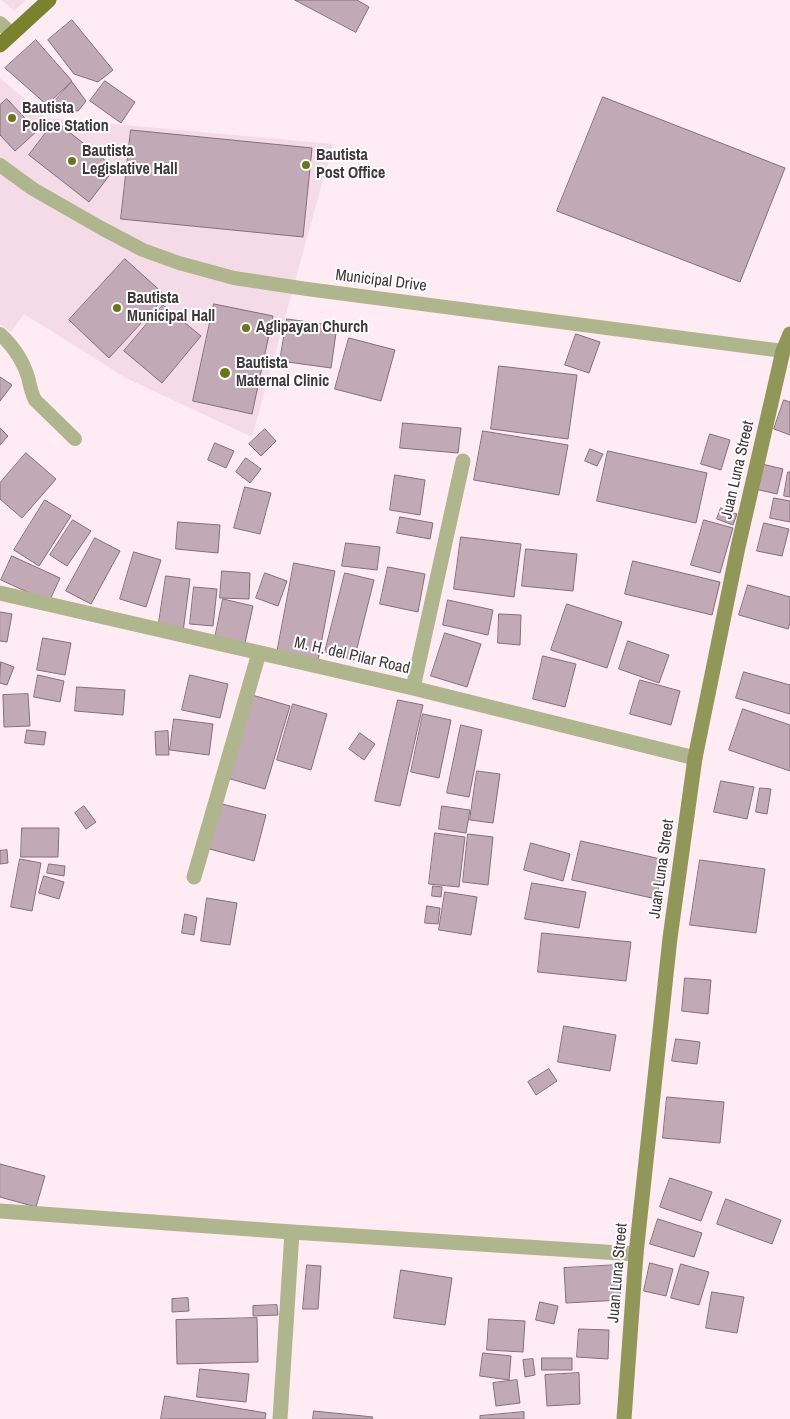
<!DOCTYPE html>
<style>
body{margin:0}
canvas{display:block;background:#feebf4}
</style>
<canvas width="790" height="1419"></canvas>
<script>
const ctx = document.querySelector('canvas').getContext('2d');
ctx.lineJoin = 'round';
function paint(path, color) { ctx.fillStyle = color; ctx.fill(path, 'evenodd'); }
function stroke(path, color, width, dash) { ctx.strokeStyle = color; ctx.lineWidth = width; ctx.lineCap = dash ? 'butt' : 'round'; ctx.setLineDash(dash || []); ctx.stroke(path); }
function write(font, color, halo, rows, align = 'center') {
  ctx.font = font + ' "Archivo Narrow",sans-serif'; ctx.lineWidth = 4; ctx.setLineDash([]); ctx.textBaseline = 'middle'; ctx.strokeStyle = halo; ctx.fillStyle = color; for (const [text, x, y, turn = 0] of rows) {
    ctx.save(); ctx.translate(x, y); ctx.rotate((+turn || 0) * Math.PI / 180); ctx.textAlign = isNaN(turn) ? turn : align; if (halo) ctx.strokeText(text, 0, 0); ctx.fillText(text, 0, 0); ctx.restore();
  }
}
paint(new Path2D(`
 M2 0H26L14 11Z
 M0 78 47 118 333 144 252 437 126 378 24 314 11 332 0 324Z`), '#f4dbe7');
const building = new Path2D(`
 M295 0H357L369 7 356 32Z
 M72 20 113 70 98 82 74 74 48 40Z
 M36 40 72 81 47 105 5 68Z
 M105 81 135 102 121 123 90 101Z
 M72 82 86 101 78 111 49 107Z
 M603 97 785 168 740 282 557 211Z
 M7 99 37 131 15 151 0 135V105Z
 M55 121 115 168 89 202 29 155Z
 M131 130 312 148 303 237 121 219Z
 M125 259 166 296 109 358 69 320Z
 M214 304 273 316 252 414 193 401Z
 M163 305 201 336 162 383 124 351Z
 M287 319 337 326 331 368 280 361Z
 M576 334 600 342 589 373 565 365Z
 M349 338 395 350 381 401 335 389Z
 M499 366 577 375 568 439 491 429Z
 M0 377 12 385 0 401Z
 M784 400 790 402V435L774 429Z
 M403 423 461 428 458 453 400 448Z
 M0 428 8 436 0 445Z
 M265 429 276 441 261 456 249 444Z
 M483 431 568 445 559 495 474 480Z
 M710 434 730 440 721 470 701 464Z
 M215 443 234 451 226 468 208 460Z
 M590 449 603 454 597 466 585 461Z
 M608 451 707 473 696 523 597 501Z
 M26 453 56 479 22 518 0 499V483Z
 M246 458 261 469 250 483 236 472Z
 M762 464 783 469 777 494 755 489Z
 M788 472H790V497L784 496Z
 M395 475 425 480 420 515 390 510Z
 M245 487 271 493 260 534 234 528Z
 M774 498 790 501V522L770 518Z
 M45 500 71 516 39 566 14 550Z
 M721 508 737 514 733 525 717 519Z
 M400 517 433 523 430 539 397 533Z
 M73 520 91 531 67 566 50 555Z
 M704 520 733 528 720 573 691 565Z
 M178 522 220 525 218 553 176 549Z
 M764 523 789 529 782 556 757 551Z
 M461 537 521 544 514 597 454 589Z
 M95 538 120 551 91 604 66 591Z
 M346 543 380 547 377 570 342 566Z
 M526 549 577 554 573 591 522 586Z
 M134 552 161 560 146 607 120 599Z
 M12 556 60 578 49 602 1 580Z
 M633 561 720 582 712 615 625 594Z
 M294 563 335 571 318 660 277 653Z
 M388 567 425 574 418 612 380 604Z
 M222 571 250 573 249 599 220 598Z
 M265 573 287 581 278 606 256 598Z
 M345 573 374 580 354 660 325 652Z
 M166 576 190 579 183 632 158 629Z
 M748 585 790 597V623L788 629 739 615Z
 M194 587 217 589 213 626 190 624Z
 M223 599 253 606 245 643 215 638Z
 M448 600 493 610 488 635 443 625Z
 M567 604 622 622 607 668 551 650Z
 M0 612 12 614 7 642 0 641Z
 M499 614 521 615 520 645 498 643Z
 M445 633 481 644 467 687 431 676Z
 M43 638 71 643 65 675 37 670Z
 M628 641 669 655 659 683 619 669Z
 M543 656 576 664 565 707 533 699Z
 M1 662 14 667 7 685 0 683Z
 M744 672 790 685V714L736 698Z
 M38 675 64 681 60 702 34 697Z
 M190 675 228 684 220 718 182 710Z
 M640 680 680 691 671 725 630 714Z
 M77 687 125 690 123 715 75 711Z
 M28 694 30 726 4 727 3 695Z
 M252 695 290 706 265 789 227 778Z
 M398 700 423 705 400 806 375 801Z
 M293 704 327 714 311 770 277 760Z
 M743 709 790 725V771L729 750Z
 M423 714 451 720 439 778 411 772Z
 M174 719 213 724 209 755 170 750Z
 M461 725 482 730 469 797 447 793Z
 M27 730 46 732 44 745 25 743Z
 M168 731 169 755H156L155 732Z
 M360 733 375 744 364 760 349 749Z
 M477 771 500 774 493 823 470 820Z
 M721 781 754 787 747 819 714 812Z
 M760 788 771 789 767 814 756 812Z
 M218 803 266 815 254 861 206 848Z
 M84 806 96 822 86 829 75 813Z
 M442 806 470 810 466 833 439 829Z
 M22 828H59L58 857H21Z
 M435 833 465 837 459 887 429 884Z
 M468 834 493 837 488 885 463 882Z
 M581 841 665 860 656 899 572 880Z
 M531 843 570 854 563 881 524 870Z
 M7 850 8 863 0 864V851Z
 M20 859 41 863 32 911 11 907Z
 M700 860 765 869 756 933 690 925Z
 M49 864 65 866 64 876 47 873Z
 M44 876 64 882 59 899 39 893Z
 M532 883 586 892 579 928 525 919Z
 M433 886 442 887 441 897 432 896Z
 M445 892 477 897 471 935 439 930Z
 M207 898 237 903 230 945 201 941Z
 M427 906 440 908 438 924 425 923Z
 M185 914 197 917 194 935 182 933Z
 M542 933 631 942 626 981 538 972Z
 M685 978 711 980 708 1014 682 1011Z
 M564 1026 616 1035 610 1071 558 1062Z
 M676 1039 700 1042 697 1064 672 1061Z
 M549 1069 557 1081 536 1095 528 1082Z
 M667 1097 724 1102 720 1143 663 1138Z
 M0 1164 45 1176 36 1207 0 1197Z
 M670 1178 712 1192 701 1221 660 1207Z
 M726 1199 781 1220 772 1244 717 1224Z
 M658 1219 702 1233 694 1257 650 1244Z
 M650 1263 673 1269 666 1296 644 1291Z
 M681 1264 709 1272 699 1305 671 1298Z
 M307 1265 321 1266 318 1309H303Z
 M619 1265 621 1300 566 1303 564 1268Z
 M401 1270 452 1278 445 1325 394 1318Z
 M712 1292 744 1297 737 1333 706 1328Z
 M188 1298 189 1311 172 1312V1299Z
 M540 1302 558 1306 554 1324 536 1320Z
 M277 1305 278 1315 253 1316V1306Z
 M257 1318 258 1362 177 1364 176 1320Z
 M489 1319 525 1321 523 1352 487 1350Z
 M579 1329 609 1330 608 1359 577 1357Z
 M483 1353 511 1356 509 1380 480 1376Z
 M542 1358H572V1370H542Z
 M533 1359 535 1375 525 1377 523 1360Z
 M200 1369 249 1374 246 1402 197 1397Z
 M579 1373 580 1404 547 1406 545 1375Z
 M517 1380 520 1403 496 1406 493 1383Z
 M165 1396 266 1413 265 1419H161Z
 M314 1411 373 1417 372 1419H313Z
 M524 1412V1419H480V1416Z`);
paint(building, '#c1aab5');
stroke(building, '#846f79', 1);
stroke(new Path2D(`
 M0 23 12 34
 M0 165 33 189 103 229 143 250 179 263 234 278 307 289 783 351
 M0 334C12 345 23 361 28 377 30 385 31 392 35 400L75 439`), '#afb58c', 14);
stroke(new Path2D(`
 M0 593 413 688 695 758
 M413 688 463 461
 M194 877 259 653
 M0 1211 292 1232 636 1254
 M280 1419 292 1232`), '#afb58c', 15);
stroke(new Path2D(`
 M624 1419 636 1254 670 938 695 758 738 547 783 351 790 334`), '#909758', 15);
stroke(new Path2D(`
 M0 45 49 0`), '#7a822e', 15);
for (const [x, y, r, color] of [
 [12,118,5,"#6c741d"],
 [72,161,5,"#6c741d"],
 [306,165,5,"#6c741d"],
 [117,308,5,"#6c741d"],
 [246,328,5,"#6c741d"],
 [225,373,6,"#6c741d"]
]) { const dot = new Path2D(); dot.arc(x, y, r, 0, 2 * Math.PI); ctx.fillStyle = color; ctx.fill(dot); stroke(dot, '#fff', 2); }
write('bold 16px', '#40373b', '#fff', [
 ["Bautista",22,109],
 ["Police Station",22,127],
 ["Bautista",82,152],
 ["Legislative Hall",82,170],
 ["Bautista",316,156],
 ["Post Office",316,174],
 ["Bautista",127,299],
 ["Municipal Hall",127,317],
 ["Aglipayan Church",256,328],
 ["Bautista",236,364],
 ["Maternal Clinic",236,382]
], 'left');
write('16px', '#40373b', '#fff', [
 ["Municipal Drive",381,281,7],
 ["Juan Luna Street",738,470,-77],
 ["M. H. del Pilar Road",352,656,13],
 ["Juan Luna Street",662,869,-82],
 ["Juan Luna Street",618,1273,-85]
]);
</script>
